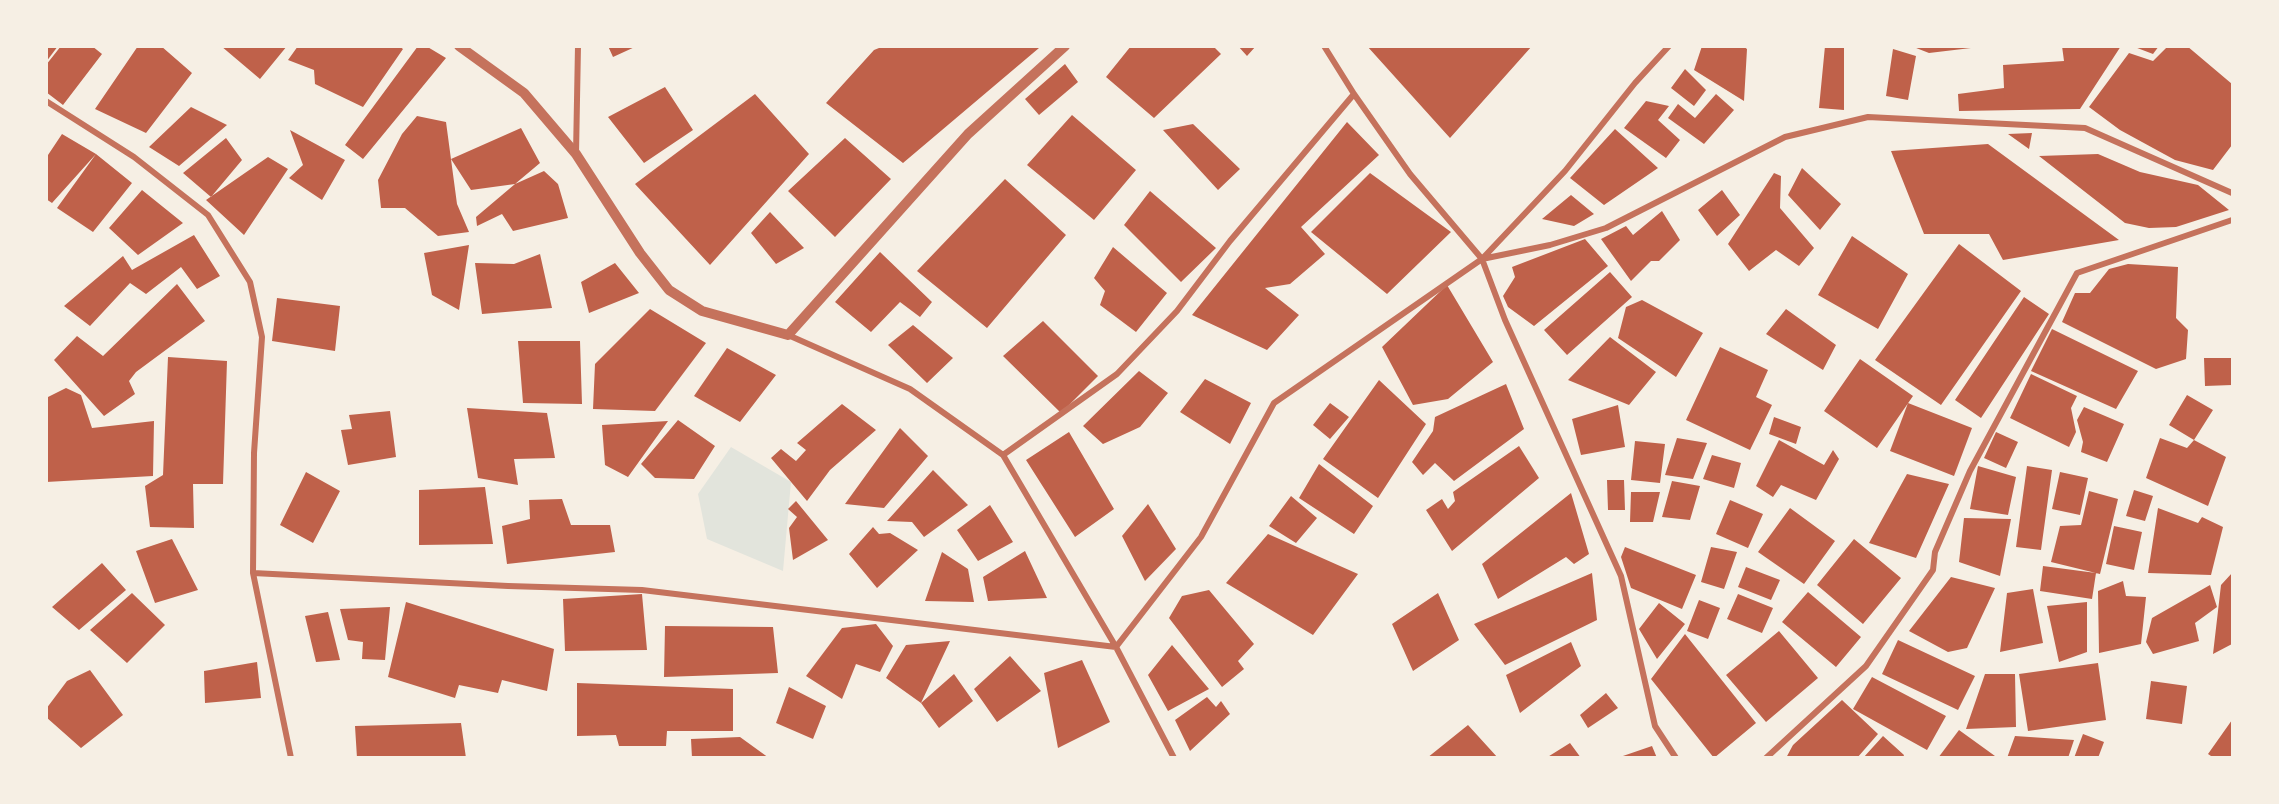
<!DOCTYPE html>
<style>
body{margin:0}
#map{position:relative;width:2279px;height:804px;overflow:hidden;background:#f6efe4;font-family:Karla,sans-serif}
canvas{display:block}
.frame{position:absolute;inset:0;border:48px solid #f6efe4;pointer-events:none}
</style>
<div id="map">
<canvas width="2279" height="804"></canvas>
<div class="frame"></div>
</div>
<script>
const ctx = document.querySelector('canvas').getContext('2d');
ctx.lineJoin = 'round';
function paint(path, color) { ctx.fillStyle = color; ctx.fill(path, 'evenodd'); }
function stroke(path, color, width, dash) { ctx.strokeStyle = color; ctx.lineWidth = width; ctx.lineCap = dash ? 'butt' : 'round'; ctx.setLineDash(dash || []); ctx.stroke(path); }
paint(new Path2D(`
 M731 447 791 482 783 571 707 539 698 494Z`), '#e2e4dc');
paint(new Path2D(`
 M46 46H58L46 62Z
 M61 46H92L102 54 63 105 46 92V65Z
 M138 46H161L192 73 146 133 95 109Z
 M221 46H287L260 79Z
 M298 46H399L403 49 363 107 315 84 314 70 288 60Z
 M418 46H426L446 58 363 159 345 145Z
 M608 46H637L613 57Z
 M884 46H1036L1039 48 903 163 826 103 874 50Z
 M1131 46H1213L1221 54 1154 118 1106 77Z
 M1238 46H1256L1247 56Z
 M1367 46H1532L1450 138Z
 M1702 46H1743L1747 49 1744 101 1694 70Z
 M1825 46H1844V110L1819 108Z
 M1911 46H1971V48L1929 53Z
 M2062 46H2121L2080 109 1959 111 1958 94 2004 88 2003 65 2064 61Z
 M2132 46H2159L2153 54Z
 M2168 46H2187L2232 84V145L2213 170 2175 160 2120 130 2089 107 2129 53 2153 61Z
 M1893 49 1916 56 1908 100 1886 96Z
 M1065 64 1078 82 1039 115 1025 99Z
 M1685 69 1706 90 1694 106 1671 88Z
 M665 87 693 130 644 163 608 117Z
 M755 94 809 154 710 265 635 184Z
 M1716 94 1734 110 1704 144 1668 118 1678 104 1695 118Z
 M1646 101 1669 106 1658 120 1680 140 1666 158 1624 128Z
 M191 107 227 125 179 166 149 147Z
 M1072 115 1136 170 1094 220 1027 165Z
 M417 116 446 122 457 204 469 232 438 236 405 208H381L378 180 402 134Z
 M1347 122 1379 155 1301 227 1325 254 1290 284 1265 288 1299 315 1267 350 1192 315Z
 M1193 124 1240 169 1218 190 1163 130Z
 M521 128 540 163 515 184 471 190 451 159Z
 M1615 129 1658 168 1604 205 1570 178Z
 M290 130 345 160 322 200 289 178 303 165Z
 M2032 133 2029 149 2008 134Z
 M62 134 96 154 52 203 46 199V158Z
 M226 138 242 160 211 197 183 173Z
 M845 138 891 179 835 237 788 191Z
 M1988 144 2119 240 2003 260 1989 234H1924L1891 151Z
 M96 154 132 183 93 232 57 208Z
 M2098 154 2140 172 2198 185 2229 210 2176 227 2149 228 2125 223 2039 156Z
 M268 157 288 169 244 235 206 200Z
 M1802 168 1841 204 1820 230 1788 195Z
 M544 171 558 184 568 218 513 231 502 214 477 226 476 217 515 184Z
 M1370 173 1451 232 1387 294 1311 232Z
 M1774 173 1781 176 1780 208 1814 248 1799 266 1776 250 1749 271 1728 244Z
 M1005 179 1066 235 987 328 917 271Z
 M142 190 183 223 138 255 109 228Z
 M1722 190 1740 215 1717 236 1698 210Z
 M1150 191 1216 248 1181 282 1124 225Z
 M1571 195 1594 214 1574 226 1542 219Z
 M1662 211 1680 240 1659 261H1651L1631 281 1601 239 1626 226 1633 235Z
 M770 212 804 248 776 264 751 233Z
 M194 235 220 276 197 289 181 267 146 294 130 283 90 326 64 306 123 256 132 270Z
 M1852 236 1908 274 1878 329 1818 295Z
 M1585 239 1608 266 1534 326 1508 307 1503 296 1515 277 1512 267Z
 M1959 244 2021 291 1941 405 1875 360Z
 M469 245 459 310 432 295 424 253Z
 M1113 247 1167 293 1136 332 1100 305 1105 291 1094 278Z
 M880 252 932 302 920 317 900 302 871 332 835 302Z
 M540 254 552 308 482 314 475 263 514 264Z
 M615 263 639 293 589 313 581 282Z
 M2128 264 2178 267 2176 318 2188 330 2186 359 2156 369 2062 322 2075 293H2090L2109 269Z
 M1610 272 1632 297 1567 355 1544 330Z
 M177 284 205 321 136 372 129 381 135 394 104 416 54 360 77 336 103 356Z
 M1447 285 1493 362 1448 399 1413 405 1382 347Z
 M2024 297 2049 314 1981 418 1955 400Z
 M277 298 340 306 335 351 272 341Z
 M1642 300 1703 333 1676 377 1618 338 1626 307Z
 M650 309 706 343 655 411 593 409 595 364Z
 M1786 309 1836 345 1823 370 1766 334Z
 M1043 321 1098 376 1061 413 1003 356Z
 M913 325 953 358 927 383 888 345Z
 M2052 329 2138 371 2116 409 2031 371Z
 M1610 337 1656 372 1629 405 1568 380Z
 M518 341H580L582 404 523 403Z
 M1720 347 1768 370 1756 397 1772 405 1750 450 1686 420Z
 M727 348 776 375 740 422 694 396Z
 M168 357 227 361 223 484H193L194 528 150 527 145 486 163 475Z
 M2204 358H2232V385L2205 386Z
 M1860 359 1913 396 1877 448 1824 411Z
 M1139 371 1168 393 1140 427 1103 444 1083 426Z
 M2031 374 2077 396 2071 408 2076 432 2069 447 2010 418Z
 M1205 379 1251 403 1230 444 1180 412Z
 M1379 380 1426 424 1378 498 1323 459Z
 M1506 384 1524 429 1454 481 1435 463 1423 475 1412 462 1433 431 1435 417Z
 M66 388 81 395 92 428 154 421 153 476 46 482V398Z
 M2187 395 2213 410 2194 440 2169 425Z
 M1330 403 1349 417 1330 439 1313 425Z
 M1908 403 1972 428 1954 476 1890 451Z
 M842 404 876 430 830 470 807 501 771 458 781 449 796 461 806 450 797 443Z
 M1618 405 1625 447 1581 455 1572 419Z
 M2084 407 2124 424 2107 462 2081 452 2083 442 2077 420Z
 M467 408 547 413 555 458 514 459 518 485 478 478Z
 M390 411 396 457 348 465 341 430 352 429 349 415Z
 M1774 417 1801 427 1796 444 1769 434Z
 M678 420 715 446 694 479 655 478 641 464Z
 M668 421 628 477 605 465 602 425Z
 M900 428 928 456 884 508 845 504Z
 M1069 432 1114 509 1075 537 1026 460Z
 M1996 432 2018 442 2006 468 1984 458Z
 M1677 438 1707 443 1693 479 1665 475Z
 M2160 438 2187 448 2194 440 2226 457 2208 506 2146 478Z
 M1779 440 1824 465 1833 450 1839 459 1816 500 1781 485 1773 497 1756 486Z
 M1635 441 1665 444 1660 483 1631 480Z
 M1519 446 1539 478 1452 551 1426 510 1442 499 1448 509 1455 501 1453 492Z
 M1712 455 1741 463 1734 488 1703 479Z
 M1319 464 1373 506 1354 534 1299 498Z
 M1978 466 2016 477 2008 515 1970 509Z
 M2027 466 2052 470 2041 550 2016 547Z
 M933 470 968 505 924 537 912 522 887 521Z
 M306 472 340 491 313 543 280 525Z
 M2060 472 2088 478 2080 515 2052 509Z
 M1907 474 1949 484 1916 558 1869 543Z
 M1607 480H1624L1625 510H1608Z
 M1672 481 1700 486 1690 520 1662 517Z
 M485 487 493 544 419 545V490Z
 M2134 490 2153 496 2145 521 2126 516Z
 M2089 491 2118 499 2100 574 2051 562 2060 526 2081 525Z
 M1631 492H1660L1653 522H1630Z
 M1571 493 1589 554 1574 564 1566 557 1498 599 1482 564Z
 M1291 496 1317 518 1296 543 1269 526Z
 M562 499 571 525H610L615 552 507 564 502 526 530 519 529 500Z
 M1730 500 1763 514 1748 548 1716 534Z
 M796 501 828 540 793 560 789 528 797 517 788 509Z
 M1148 504 1176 549 1145 581 1122 536Z
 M990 505 1013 542 978 561 957 530Z
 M1790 508 1835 541 1804 584 1758 552Z
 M2158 508 2198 523 2202 517 2223 527 2211 575 2148 573Z
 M1964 518 2011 519 2000 576 1959 562Z
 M2114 526 2142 532 2134 570 2106 564Z
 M873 527 879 534 890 533 918 550 877 588 849 554Z
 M1268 534 1358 574 1313 635 1226 583Z
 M172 539 198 590 155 603 136 551Z
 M1854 539 1901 578 1863 624 1817 585Z
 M1625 547 1696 575 1682 609 1631 588 1621 557Z
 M1711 547 1737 552 1724 589 1701 582Z
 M1025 551 1047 598 988 601 983 577Z
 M942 552 968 569 974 602 925 601Z
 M102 563 126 590 79 630 52 607Z
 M2043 566 2096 573 2092 599 2040 591Z
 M1746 567 1780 580 1771 600 1738 587Z
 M1592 573 1597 620 1505 665 1474 624Z
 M2232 573V644L2213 654 2221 585Z
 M1951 577 1995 588 1967 648 1948 652 1909 631Z
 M2123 581 2126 596 2146 597 2141 644 2099 653 2098 591Z
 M2210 585 2217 607 2195 623 2199 641 2153 654 2146 642 2152 618Z
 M2033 589 2043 643 2000 652 2007 593Z
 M1209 590 1254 644 1238 661 1244 669 1222 687 1169 618 1182 596Z
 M1808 592 1861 637 1836 667 1782 622Z
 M132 593 165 625 127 663 90 630Z
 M1438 593 1459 640 1413 671 1392 624Z
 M642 594 647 650 565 651 563 599Z
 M1738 594 1773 608 1762 633 1727 619Z
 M1699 600 1720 608 1708 639 1687 631Z
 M406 602 554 649 547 691 502 680 498 693 459 685 455 698 388 677Z
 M2087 602V652L2059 662 2047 606Z
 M1659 603 1685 624 1657 659 1639 629Z
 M390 607 385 660 362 659 363 642 348 640 340 609Z
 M328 612 340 660 316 662 305 616Z
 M876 624 893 646 880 672 856 664 842 699 806 676 842 628Z
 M665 626 773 627 778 673 664 677Z
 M1779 631 1818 678 1766 722 1726 675Z
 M1685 634 1756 723 1714 758 1651 679Z
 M1898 640 1975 676 1958 710 1882 674Z
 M950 641 921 703 886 678 906 645Z
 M1571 642 1581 666 1520 713 1506 675Z
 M1172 645 1209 689 1168 711 1148 675Z
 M1010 656 1041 691 997 722 974 689Z
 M1082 660 1110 722 1058 748 1044 673Z
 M257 662 261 698 205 703 204 671Z
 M2098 663 2106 720 2028 731 2019 674Z
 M90 670 123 715 81 748 46 717V709L67 681Z
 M954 674 973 701 939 728 921 703Z
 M1985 674H2015L2016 727 1966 729Z
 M1872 677 1946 716 1927 750 1853 709Z
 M2151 681 2187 686 2182 724 2146 719Z
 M577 683 733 689V731H667L666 746H619L616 735 577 736Z
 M789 687 826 706 813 739 776 723Z
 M1606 693 1618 708 1588 728 1580 715Z
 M1207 697 1216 707 1221 701 1230 714 1190 751 1175 720Z
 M1842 700 1878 734 1857 758H1786L1793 745Z
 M2232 720V758H2214L2208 754Z
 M461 723 466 758H357L355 726Z
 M1468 725 1498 758H1427Z
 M1959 730 1995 756 1993 758H1938Z
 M2083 734 2104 742 2098 758H2074Z
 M1883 736 1904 755 1903 758H1863Z
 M2015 736 2074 740 2068 758H2007Z
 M740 737 769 758H692L691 739Z
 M1570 743 1581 758H1546Z
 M1652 746 1657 758H1620V757Z`), '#bf614a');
stroke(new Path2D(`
 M1324 46 1354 94 1410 174 1482 259 1505 320 1621 576 1655 726 1676 758
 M46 101 134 157 208 215 250 282 262 337 254 453 253 573 291 758
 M576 154 578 46
 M1482 259 1550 245 1606 228 1785 137 1868 117 2085 128 2232 193
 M788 335 910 389 1003 455 1116 647 1174 758
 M1003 455 1117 374 1177 311 1230 241 1354 94
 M253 573 508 586 642 590 1116 647 1201 537 1274 403 1482 259 1565 171 1635 83 1669 46
 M1766 758 1866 666 1933 570 1935 552 1970 471 2077 273 2232 220`), '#c5725c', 6);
stroke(new Path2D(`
 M459 46 524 93 576 154 640 253 669 290 702 311 788 335 968 134 1065 46`), '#c5725c', 10);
</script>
